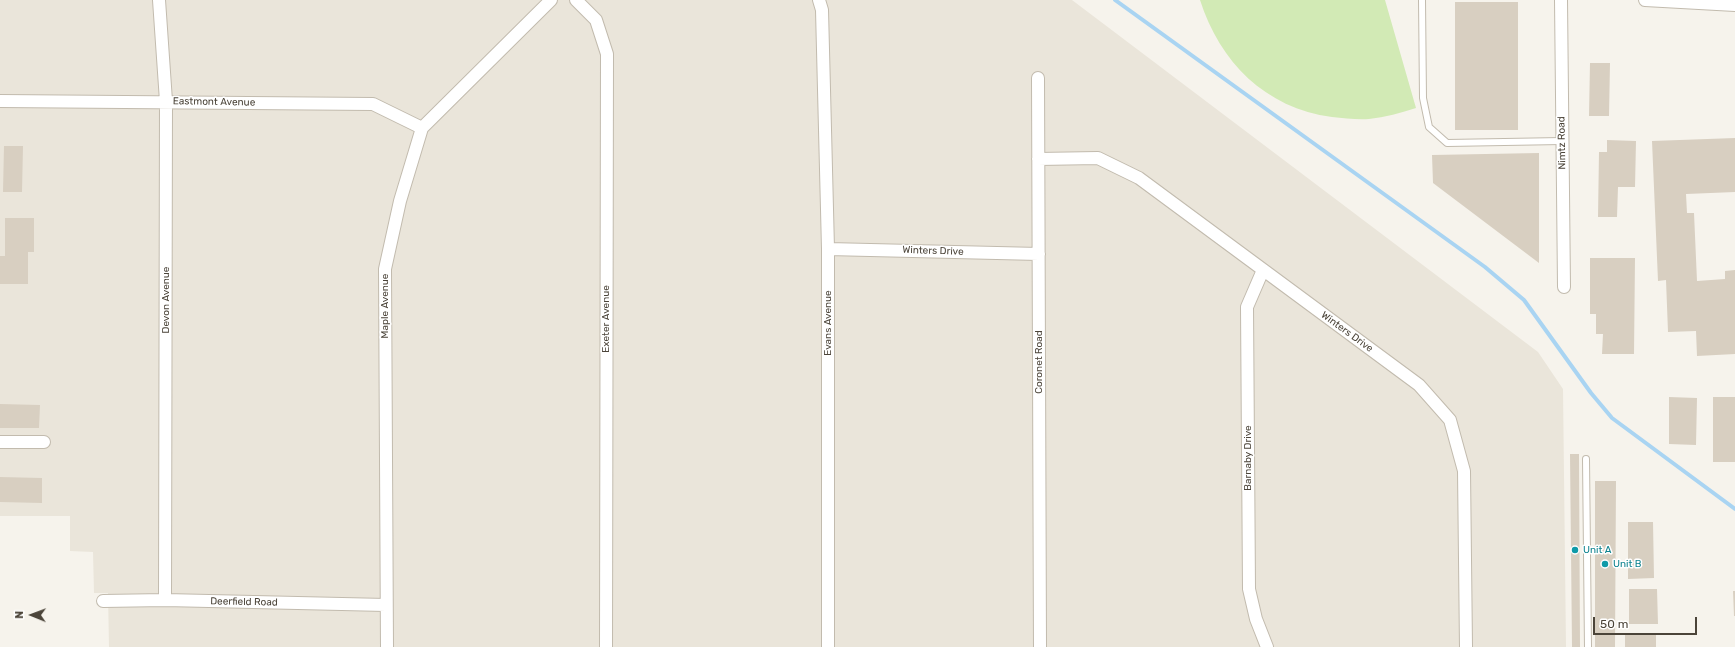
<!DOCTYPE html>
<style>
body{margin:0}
#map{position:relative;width:1735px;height:647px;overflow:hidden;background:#f6f3ec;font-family:Rubik,sans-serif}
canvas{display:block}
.north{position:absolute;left:12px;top:595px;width:40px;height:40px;-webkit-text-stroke:3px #fff;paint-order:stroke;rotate:271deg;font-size:11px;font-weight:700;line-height:16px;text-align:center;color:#4b4439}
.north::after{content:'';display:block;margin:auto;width:14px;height:18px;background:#4b4439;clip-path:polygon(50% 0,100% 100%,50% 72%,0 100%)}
.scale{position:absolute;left:1593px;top:617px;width:104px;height:18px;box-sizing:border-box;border:2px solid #4b4439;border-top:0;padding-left:5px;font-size:12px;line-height:14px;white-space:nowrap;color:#4b4439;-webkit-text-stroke:3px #fff;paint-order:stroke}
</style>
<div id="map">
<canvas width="1735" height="647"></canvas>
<div class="north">N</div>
<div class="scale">50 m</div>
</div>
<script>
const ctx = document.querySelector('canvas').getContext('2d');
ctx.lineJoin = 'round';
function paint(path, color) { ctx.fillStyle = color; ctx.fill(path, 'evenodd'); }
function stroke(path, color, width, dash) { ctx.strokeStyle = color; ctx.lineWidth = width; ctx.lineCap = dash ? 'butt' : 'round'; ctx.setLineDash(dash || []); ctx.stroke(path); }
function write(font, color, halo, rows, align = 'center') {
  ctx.font = font + ' Rubik,sans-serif'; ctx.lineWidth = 3; ctx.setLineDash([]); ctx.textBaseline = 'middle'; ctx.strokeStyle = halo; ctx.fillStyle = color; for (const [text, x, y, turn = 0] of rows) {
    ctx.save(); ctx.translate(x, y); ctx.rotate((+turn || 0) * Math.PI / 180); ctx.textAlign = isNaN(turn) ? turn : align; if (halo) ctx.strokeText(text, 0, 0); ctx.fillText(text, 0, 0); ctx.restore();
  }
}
paint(new Path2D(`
 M0 0H1072L1538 352 1563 389 1566 647H109L108 593H94L93 552 70 551V516H0Z`), '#eae5da');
paint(new Path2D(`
 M1200 0H1385L1416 108C1401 113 1385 117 1369 119 1357 120 1344 118 1332 117 1265 108 1220 62 1200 0Z`), '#d2eab5');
stroke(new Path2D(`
 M1115 0 1485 267 1524 300 1591 393 1612 418 1735 509`), '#a9d4f2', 4);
paint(new Path2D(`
 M1455 2H1518V130H1455Z
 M1590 63H1610L1609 116H1589Z
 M1735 138V192L1686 194 1687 213H1694L1697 281 1725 279V271L1735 270V354L1697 356 1696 331 1668 332 1666 280 1658 281 1652 141Z
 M1607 140 1636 141 1635 187H1618L1617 217H1598L1599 152H1607Z
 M4 146H23L22 192H3Z
 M1539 153V263L1433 183 1432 155Z
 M5 218H34V252H28V284H0V256H5Z
 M1590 258H1635L1634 354H1602L1603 334H1596V314H1590Z
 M1669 397 1697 398 1696 445 1669 444Z
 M1713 397H1735V462H1713Z
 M0 404 40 405 39 428H0Z
 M1570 454H1579L1580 647H1572Z
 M0 477 42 478V503L0 502Z
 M1595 481H1616L1615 647H1595Z
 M1628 522H1653L1654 578 1628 579Z
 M1629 589H1657L1658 624H1629Z
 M1733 591H1735V616H1734Z
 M1625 635H1656V647H1625Z`), '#d8cfc1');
const service = new Path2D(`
 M1422 0 1423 98 1429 127 1447 143 1562 141
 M1586 459 1588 647`);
const minor = new Path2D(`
 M159 0 166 101 165 600
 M576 0 596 20 607 54 606 647
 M819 0 822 10 828 249V647
 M1561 0 1564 287
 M1645 0 1735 5
 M1038 78 1040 647
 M0 101 373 104 422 128
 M1038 159 1098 158 1139 178 1419 385 1450 420 1464 471 1466 647
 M828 249 1039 254
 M1263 270 1247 307 1249 589 1256 619 1267 647
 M0 442H44
 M103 601 165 600 386 605
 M387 647 385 269 400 201 422 128 551 0`);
stroke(service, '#c2bbae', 8);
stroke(minor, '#c2bbae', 14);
stroke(service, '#fff', 6);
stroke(minor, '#fff', 12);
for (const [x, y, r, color] of [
 [1575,550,4,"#0f9aa8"],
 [1605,564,4,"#0f9aa8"]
]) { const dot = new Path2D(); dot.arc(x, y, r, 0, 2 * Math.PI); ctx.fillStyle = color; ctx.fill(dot); stroke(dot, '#fff', 1.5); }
write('10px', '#4b4439', '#fff', [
 ["Eastmont Avenue",214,102,1],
 ["Nimtz Road",1562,143,-91],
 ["Winters Drive",933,251,2],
 ["Devon Avenue",166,300,-90],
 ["Maple Avenue",385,306,-90],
 ["Exeter Avenue",606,319,-90],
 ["Evans Avenue",828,323,-90],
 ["Winters Drive",1347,332,36],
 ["Coronet Road",1039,362,-90],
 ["Barnaby Drive",1248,458,-90],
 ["Deerfield Road",244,602,1]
]);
write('10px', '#0d838f', '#fff', [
 ["Unit A",1583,550],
 ["Unit B",1613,564]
], 'left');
</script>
